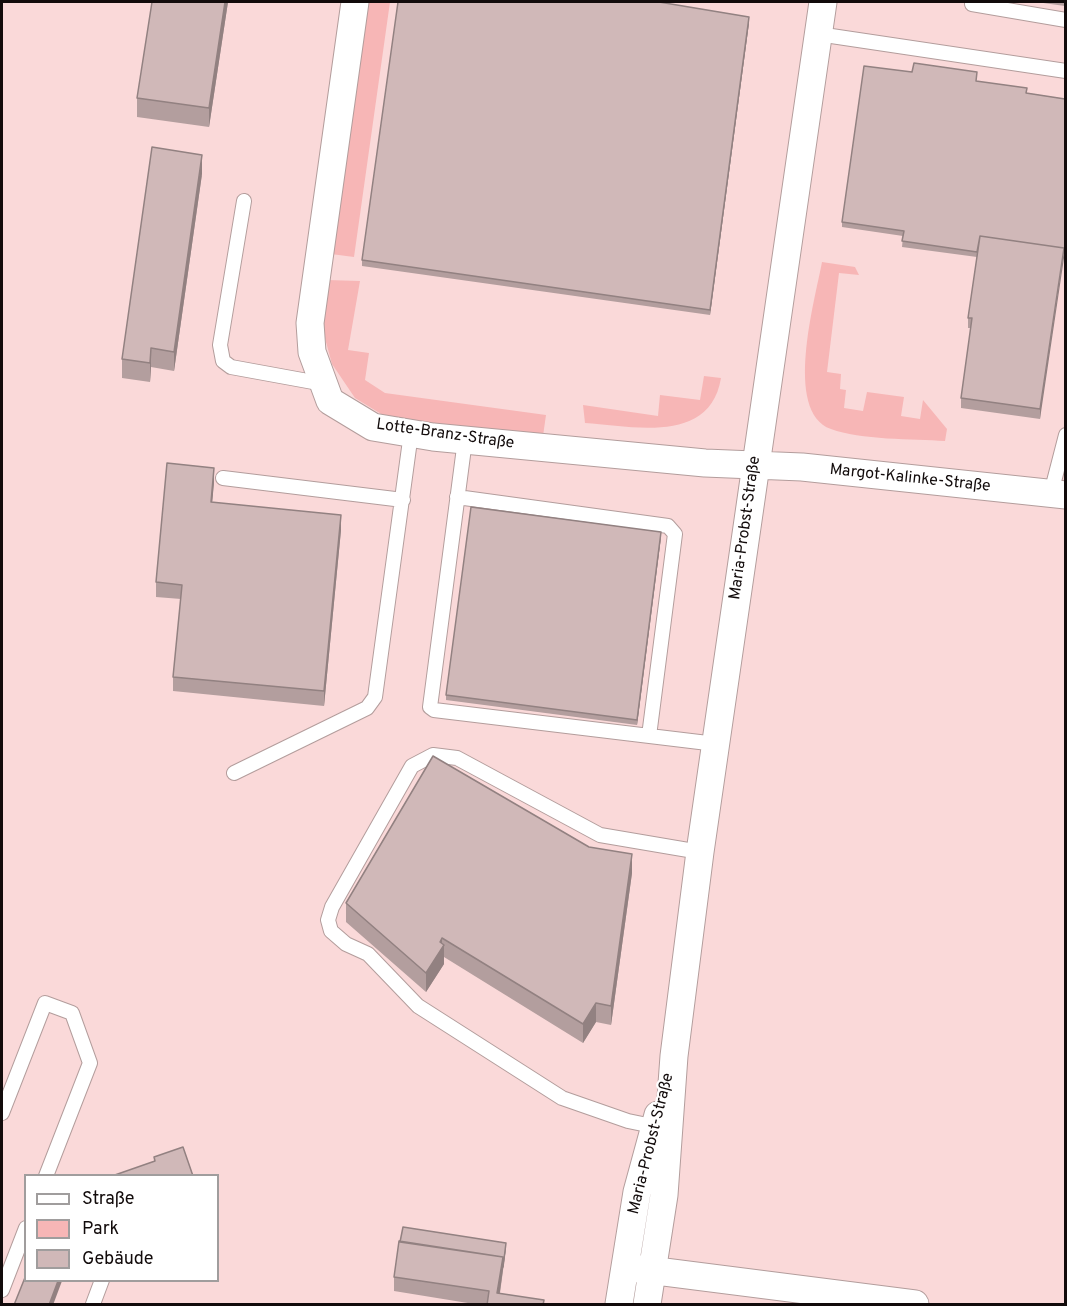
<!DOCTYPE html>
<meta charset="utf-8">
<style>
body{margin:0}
#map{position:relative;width:1067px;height:1306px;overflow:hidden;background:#fee6e5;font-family:Overpass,sans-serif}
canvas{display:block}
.frame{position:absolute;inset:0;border:3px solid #120b0b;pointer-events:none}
.legend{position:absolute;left:24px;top:1174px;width:195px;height:108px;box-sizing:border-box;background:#fff;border:2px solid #a09d9d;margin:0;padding:8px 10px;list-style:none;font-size:18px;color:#120b0b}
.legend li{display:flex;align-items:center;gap:12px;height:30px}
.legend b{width:30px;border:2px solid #a09d9d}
</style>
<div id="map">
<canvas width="1067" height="1306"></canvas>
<div class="frame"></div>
<ul class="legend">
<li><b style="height:8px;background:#fff"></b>Straße</li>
<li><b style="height:16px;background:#f7b6b6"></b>Park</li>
<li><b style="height:16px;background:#d0b8b8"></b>Gebäude</li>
</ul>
</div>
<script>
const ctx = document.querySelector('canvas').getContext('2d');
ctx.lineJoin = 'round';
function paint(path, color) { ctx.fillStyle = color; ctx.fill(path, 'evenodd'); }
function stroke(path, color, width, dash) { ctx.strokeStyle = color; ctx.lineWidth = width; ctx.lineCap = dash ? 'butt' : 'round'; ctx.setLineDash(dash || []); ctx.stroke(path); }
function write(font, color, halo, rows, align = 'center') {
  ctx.font = font + ' Overpass,sans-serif'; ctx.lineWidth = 4.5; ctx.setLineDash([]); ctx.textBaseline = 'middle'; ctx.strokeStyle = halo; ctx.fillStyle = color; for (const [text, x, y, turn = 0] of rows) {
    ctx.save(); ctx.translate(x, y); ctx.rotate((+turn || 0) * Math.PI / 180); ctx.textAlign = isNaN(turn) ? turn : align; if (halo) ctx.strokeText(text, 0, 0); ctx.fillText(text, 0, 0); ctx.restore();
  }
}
paint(new Path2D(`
 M2 2H1065V1304H2ZM26 1176H218V1280H26Z`), '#fad9d9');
paint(new Path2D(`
 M366 2H390L354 257 331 254Z
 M822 262 855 267 859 275 839 273 827 372 841 374 840 389 846 390 844 408 863 411 867 392 904 397 901 416 920 419 923 400 947 429 945 441C913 439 860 440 831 429 783 412 815 300 822 262Z
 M327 280 360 281 348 350 369 353 365 380 385 393 546 415 543 436 391 420 355 398 332 364 323 331Z
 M704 376 721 378C710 445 632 426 585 423L583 405 658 416 660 395 700 400Z`), '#f7b6b6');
const lane = new Path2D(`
 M972 4 1066 20
 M818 34 1066 71
 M244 201 220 345 223 361 231 367 324 384
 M465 440 430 707 434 710 716 744
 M223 478 403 500
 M1051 493 1066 435
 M457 497 668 526 675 534 649 736
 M234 773 367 708 375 697 411 433
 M2 1113 45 1003 72 1013 90 1063 46 1176
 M657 1127 628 1121 562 1098 418 1006 368 954 346 944 331 931 328 920 332 907 412 766 433 755 457 758 600 835 700 852
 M2 1290 26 1228
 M93 1304 102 1280`);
const street = new Path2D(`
 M355 2 310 323 312 352 330 401 373 427 433 437 705 463 802 467 1066 495
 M625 1267 915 1304
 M619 1304 637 1192 658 1115
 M647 1304 664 1195 674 1056 700 852 823 2`);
stroke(lane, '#b39d9c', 16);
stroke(street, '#b39d9c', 29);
stroke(lane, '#fff', 14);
stroke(street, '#fff', 27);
paint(new Path2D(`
 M228 2 209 127 137 117V98Z
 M1036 2H1065V6Z
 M749 23 710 315 362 266V260Z
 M977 81 1027 93 1065 99 1040 419 961 408V398L971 328H968V318L977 257 902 247 903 236 842 227V222Z
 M202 174 174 371 151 367 150 382 122 378V359Z
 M214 482 212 502 341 530 324 706 173 691V677L181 599 156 597V582Z
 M661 537 637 725 446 700V695Z
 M632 873 611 1025 596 1022 583 1043 444 957V964L426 992 346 922V903Z
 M506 1248 500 1293 544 1305H480L394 1291V1277Z`), '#b39e9e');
paint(new Path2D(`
 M225 2H228L209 127V108Z
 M749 17V23L710 315V310Z
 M202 155V174L174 371V352Z
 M1065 244 1064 258 1040 419V409Z
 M151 348V367L150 382V363Z
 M214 468V482L211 517V502Z
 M341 515V530L324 706V691Z
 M661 532V537L637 725V720Z
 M632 854V873L611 1025V1006Z
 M442 938V947L444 945V964L426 992V973Z
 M596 1003V1022L583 1043V1024Z
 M506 1243V1248L498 1305 497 1293 503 1257Z
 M58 1281H62L53 1305H49Z`), '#928181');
const building = new Path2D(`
 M152 2H225L209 108 137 98Z
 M398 2H659L749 17 710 310 362 260Z
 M914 63 977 72 976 81 1027 88 1026 93 1065 99V244L1064 253V248L980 236 977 252 902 241 904 231 842 222 864 66 912 72Z
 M152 147 202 155 174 352 151 348 150 363 122 359Z
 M980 236 1064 248 1040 409 961 398 972 318H968Z
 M167 463 214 468 211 502 341 515 324 691 173 677 182 585 156 582Z
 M471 507 661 532 637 720 446 695Z
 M433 756 589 847 632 854 611 1006 596 1003 583 1024 442 938 440 942 444 945 426 973 346 903Z
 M183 1147 193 1176H112L155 1161 154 1157Z
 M403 1227 506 1243 503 1267V1257L400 1242Z
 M399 1241 503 1257 497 1293 544 1300 543 1305H487L489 1291 394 1277Z
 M26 1275V1281H58L49 1305H14Z`);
paint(building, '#d0b8b8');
stroke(building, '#928181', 1.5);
write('16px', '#120b0b', '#fff', [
 ["Lotte-Branz-Straße",445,435,8],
 ["Margot-Kalinke-Straße",910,479,6],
 ["Maria-Probst-Straße",746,528,-82],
 ["Maria-Probst-Straße",652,1144,-76]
]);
</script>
